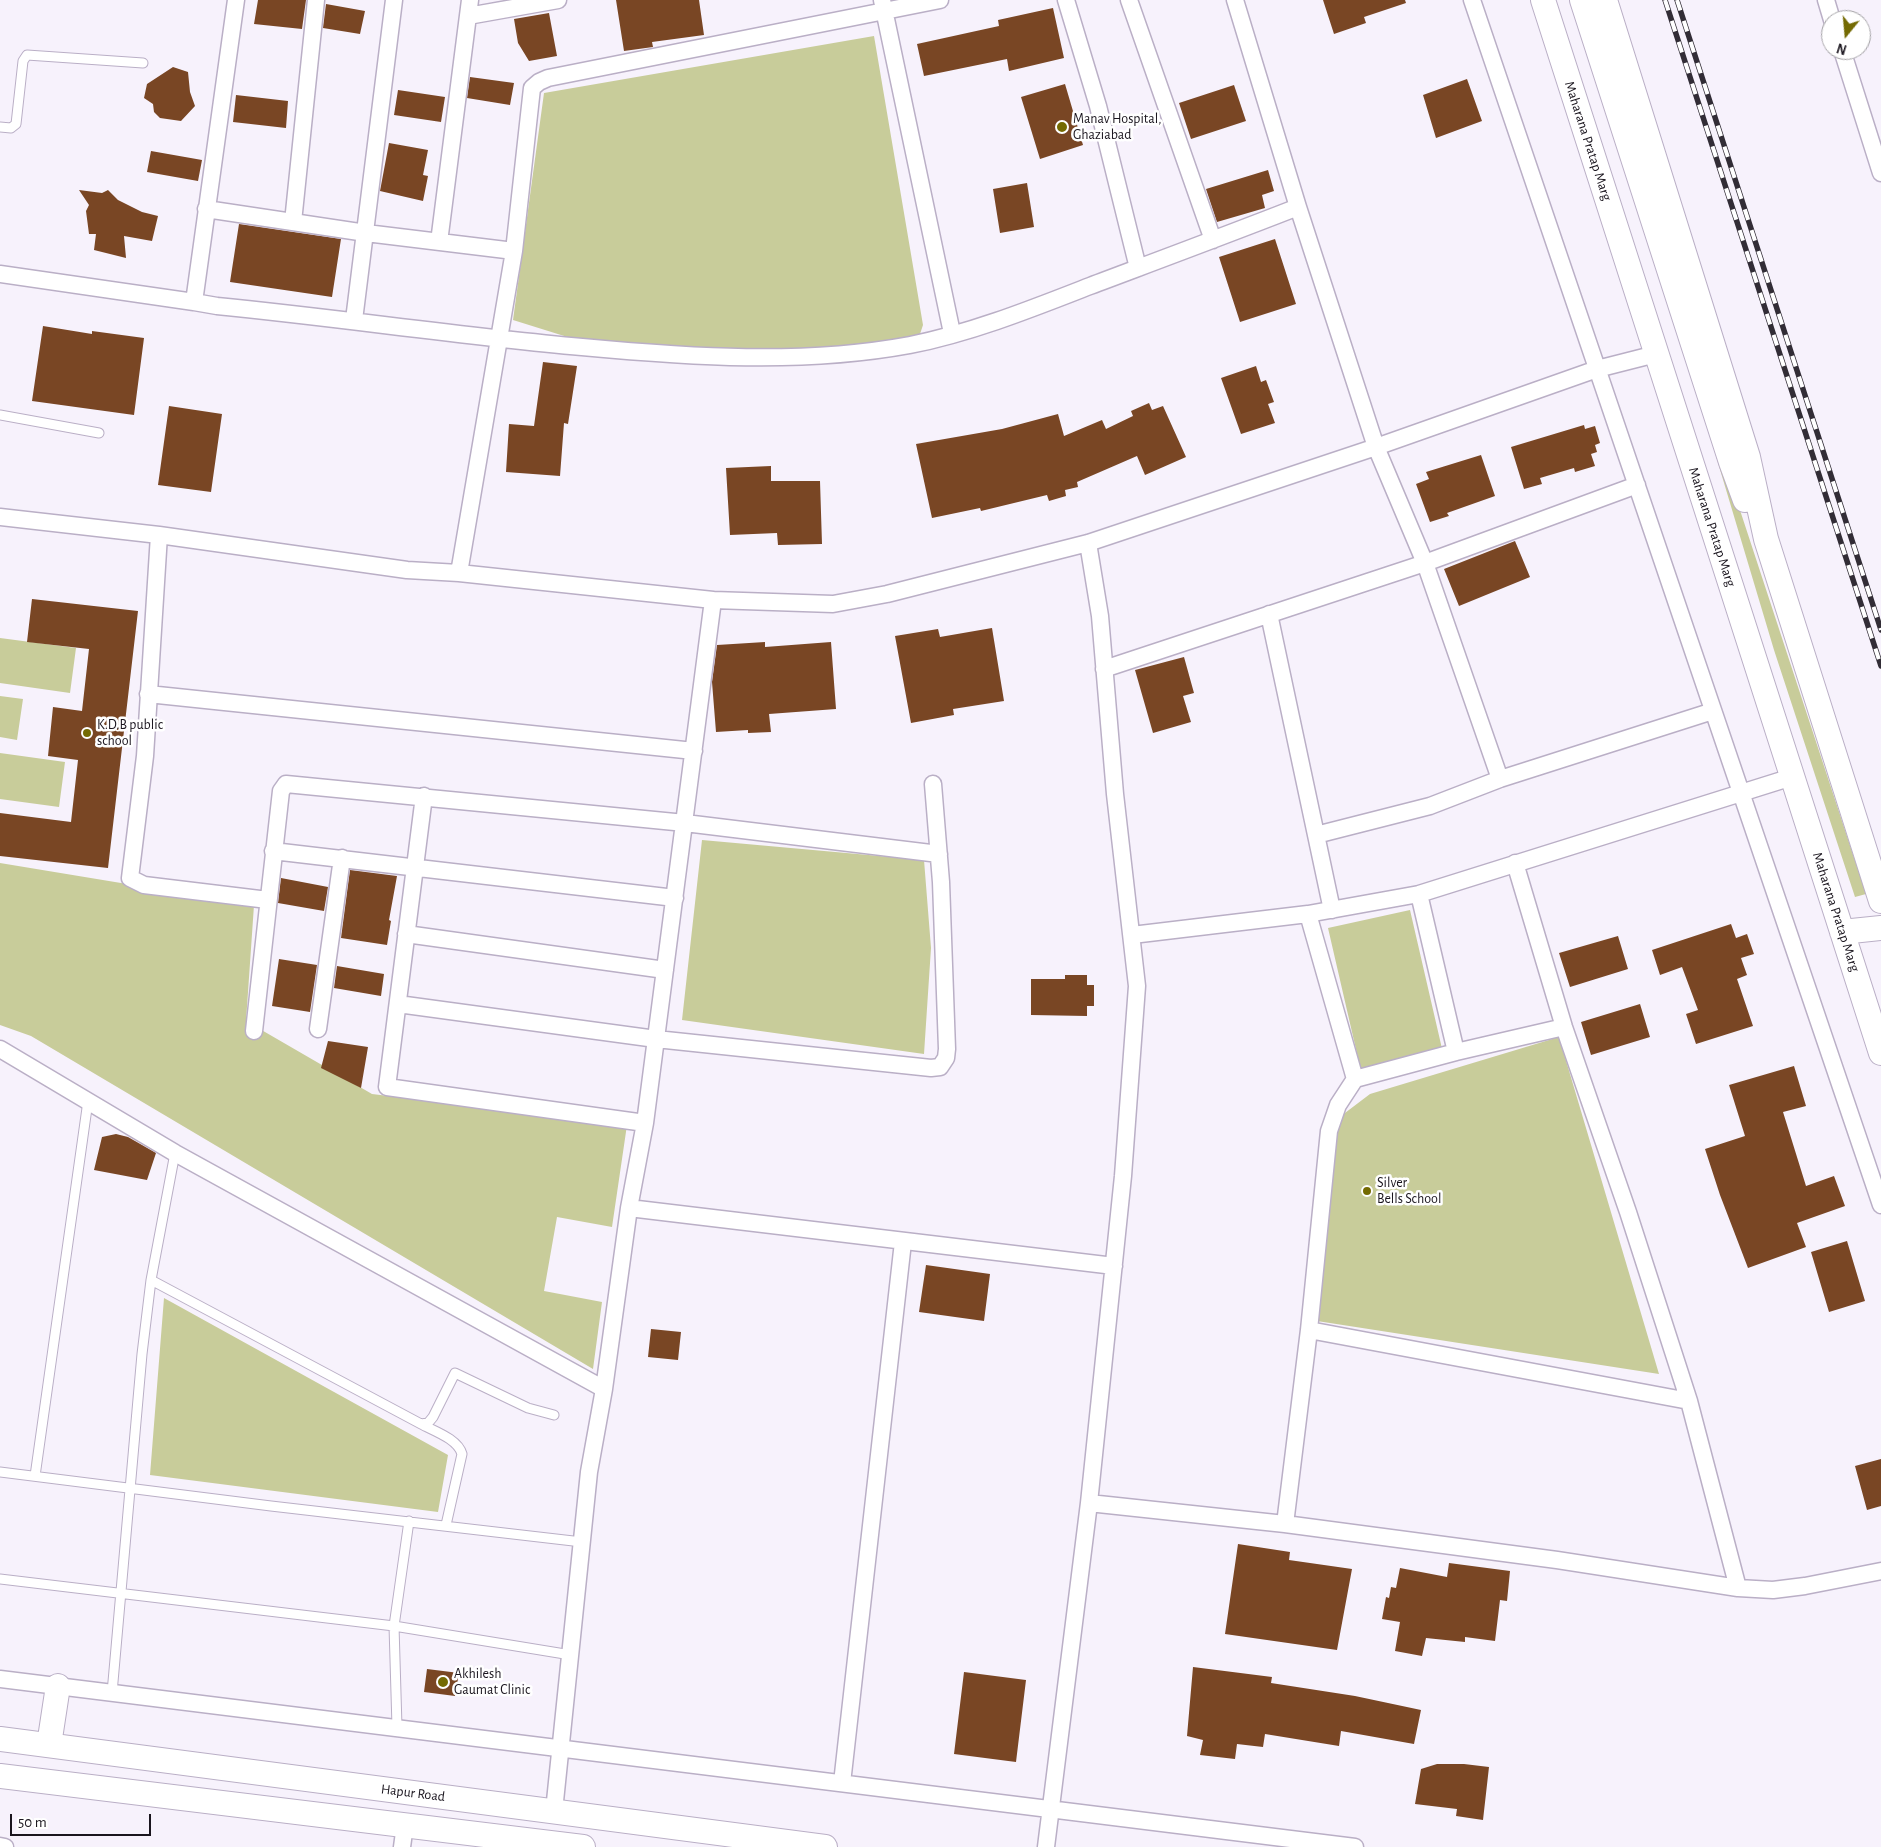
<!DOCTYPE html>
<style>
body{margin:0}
#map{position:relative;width:1881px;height:1847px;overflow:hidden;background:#f7f2fc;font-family:"Alegreya Sans",sans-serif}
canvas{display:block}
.north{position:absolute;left:1821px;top:10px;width:50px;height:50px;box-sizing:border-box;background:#fff;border:1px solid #a3a1a5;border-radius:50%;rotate:197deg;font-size:14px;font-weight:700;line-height:20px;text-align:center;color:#1a151e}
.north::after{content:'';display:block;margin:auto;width:18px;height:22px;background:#746a02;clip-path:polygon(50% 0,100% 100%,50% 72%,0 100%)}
.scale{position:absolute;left:10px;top:1814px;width:141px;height:22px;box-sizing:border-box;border:2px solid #1a151e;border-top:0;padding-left:6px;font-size:15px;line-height:18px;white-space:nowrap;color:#1a151e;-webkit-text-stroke:4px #fff;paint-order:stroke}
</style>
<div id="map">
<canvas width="1881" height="1847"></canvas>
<div class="north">N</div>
<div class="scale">50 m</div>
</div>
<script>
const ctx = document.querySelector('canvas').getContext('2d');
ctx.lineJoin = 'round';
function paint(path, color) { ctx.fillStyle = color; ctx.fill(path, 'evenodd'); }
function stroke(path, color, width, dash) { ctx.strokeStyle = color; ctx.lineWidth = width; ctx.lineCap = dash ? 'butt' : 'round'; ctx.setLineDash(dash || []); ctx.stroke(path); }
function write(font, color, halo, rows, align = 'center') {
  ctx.font = font + ' "Alegreya Sans",sans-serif'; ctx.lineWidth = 5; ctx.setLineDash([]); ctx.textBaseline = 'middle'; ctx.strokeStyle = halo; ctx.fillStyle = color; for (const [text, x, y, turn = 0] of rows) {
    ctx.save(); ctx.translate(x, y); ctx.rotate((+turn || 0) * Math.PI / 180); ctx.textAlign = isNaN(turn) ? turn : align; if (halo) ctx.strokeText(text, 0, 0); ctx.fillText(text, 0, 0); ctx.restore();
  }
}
paint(new Path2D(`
 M874 36 923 325 920 334 855 352 751 358 577 340 513 320 544 93Z
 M1698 396 1737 501 1866 894 1855 897 1774 650Z
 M0 638 76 648 70 693 0 683Z
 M0 696 23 699 17 740 0 737Z
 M0 753 65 762 59 807 0 799Z
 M702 840 924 860 931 948 924 1054 682 1020Z
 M0 863 254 905 246 1021 372 1094 627 1125 612 1227 557 1217 544 1291 602 1302 593 1369 31 1036 0 1025Z
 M1410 910 1443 1053 1361 1071 1328 928Z
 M1559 1037 1659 1374 1317 1321 1337 1119 1370 1094Z
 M164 1298 448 1455 438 1512 150 1475Z`), '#c8cc9a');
paint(new Path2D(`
 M258 0H306L302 29 254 24Z
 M616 0H699L704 35 652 42 653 47 624 51Z
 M1323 0H1405L1406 3 1364 17 1366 23 1334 34Z
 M326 4 365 11 360 34 323 28Z
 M1053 8 1064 58 1009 71 1007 59 924 76 917 44 999 26 998 20Z
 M549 13 557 56 529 61 518 43 514 19Z
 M173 67 188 72 190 92 195 106 181 121 160 118 154 112 153 104 144 98 147 84Z
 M470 77 514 83 510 105 467 98Z
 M1467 79 1482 121 1436 138 1423 95Z
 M1065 84 1083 145 1040 159 1021 97Z
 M1234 85 1246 121 1191 139 1179 103Z
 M398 90 445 97 441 122 394 115Z
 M236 95 288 101 286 128 233 122Z
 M389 143 428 150 423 175 428 176 423 201 380 191Z
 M151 151 202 160 198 181 147 172Z
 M1268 170 1274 191 1262 195 1265 208 1217 222 1206 189Z
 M1027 183 1034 227 1000 233 993 189Z
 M79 190 102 193 108 190 118 200 142 212 158 216 152 241 124 236 126 258 94 250 96 234H89L86 211 89 205Z
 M239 224 341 239 332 297 230 282Z
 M1275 239 1296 304 1240 322 1219 257Z
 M43 326 92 334V331L144 338 134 415 32 401Z
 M543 362 577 366 568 424 564 423 560 476 506 472 509 424 534 426Z
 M1256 366 1261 382 1266 380 1274 402 1268 404 1275 423 1241 434 1221 378Z
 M1149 403 1152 410 1163 406 1186 457 1145 475 1137 456 1077 482 1078 487 1065 490 1066 496 1049 501 1047 495 981 511 980 508 932 518 916 444 1002 429 1058 414 1064 436 1102 420 1106 429 1133 416 1131 411Z
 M169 406 222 414 211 492 158 485Z
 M1584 425 1585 429 1595 426 1600 443 1595 445 1597 452 1591 454 1595 466 1575 472 1574 468 1540 478 1542 484 1524 489 1511 447Z
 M1481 455 1495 496 1447 513 1449 516 1430 522 1416 484 1429 479 1426 472Z
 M771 466V481H820L822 544 778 545 777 533 730 535 726 468Z
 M1515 541 1530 577 1459 606 1444 569Z
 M32 599 138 611 108 868 0 856V813L71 822 78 760 48 756 53 707 82 711 89 649 27 642Z
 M992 628 1004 701 953 709 954 715 911 723 895 636 938 629 940 637Z
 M765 642V647L831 642 836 709 769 714 771 732 748 733V730L716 732 712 682 717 645Z
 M1184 657 1194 693 1183 696 1191 722 1153 733 1135 670Z
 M350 870 397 876 389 920 391 921 387 945 341 938Z
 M281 878 328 887 324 911 278 903Z
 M1731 924 1736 938 1747 934 1754 954 1741 958 1747 975 1737 979 1753 1026 1696 1044 1686 1014 1698 1010 1682 967 1660 975 1652 950Z
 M1618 936 1628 969 1570 987 1559 953Z
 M279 959 317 965 310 1012 272 1006Z
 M337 966 384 974 381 996 334 988Z
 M1065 975H1087V985H1094V1006H1087V1016L1031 1015V979H1065Z
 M1640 1004 1650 1037 1591 1055 1581 1022Z
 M328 1041 368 1047 361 1088 321 1068Z
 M1794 1066 1806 1106 1783 1112 1806 1186 1834 1176 1845 1206 1797 1223 1806 1247 1748 1268 1720 1195 1705 1149 1745 1136 1729 1085Z
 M116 1134 128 1137 156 1153 147 1180 94 1170 102 1137Z
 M1847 1241 1865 1301 1829 1312 1811 1252Z
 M926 1265 990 1274 984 1321 919 1312Z
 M651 1329 681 1332 678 1360 648 1357Z
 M1881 1459V1506L1867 1510 1855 1466Z
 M1238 1544 1290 1552 1289 1560 1352 1569 1337 1650 1225 1634Z
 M1449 1563 1510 1571 1507 1601 1500 1600 1495 1641 1465 1637V1642L1426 1638 1422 1656 1395 1651 1400 1622 1382 1619 1386 1597 1389 1598 1391 1587 1396 1588 1400 1568 1447 1577Z
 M1193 1667 1272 1677 1271 1683 1355 1696 1421 1710 1414 1744 1341 1731 1339 1746 1265 1734 1263 1747 1237 1744 1235 1759 1200 1755 1203 1740 1187 1736Z
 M427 1669 459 1673 455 1696 424 1692Z
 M964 1672 1026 1680 1016 1762 954 1754Z
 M1437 1764H1464L1489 1767 1483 1820 1456 1816 1457 1809 1415 1804 1421 1769Z`), '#794624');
const lane = new Path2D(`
 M0 127 11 128 16 124 23 61 27 55 143 63
 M0 415 99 433
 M151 1280 421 1424 428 1423 433 1417 455 1373 528 1408 554 1415
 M421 1424C434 1431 458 1439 462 1454L446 1525
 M0 1472 271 1506 582 1542
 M35 1476 88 1101
 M0 1579 394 1626 571 1655
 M112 1693 142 1354 151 1280 175 1153
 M397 1727 394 1626 409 1521`);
const street = new Path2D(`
 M236 0 194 302 217 306C339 318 460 336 582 347 690 357 802 365 910 345 971 333 1031 309 1090 286 1159 260 1229 234 1298 207
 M882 0 952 333
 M1066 0 1098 106 1138 268
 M1129 0 1213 240
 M1235 0 1298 207 1376 447 1425 563 1500 779 1713 711
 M1472 0 1881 1205
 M1826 0 1832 20
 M468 16 558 0
 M1842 50 1881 173
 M206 209 366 233 514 251
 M293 222 316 0
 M439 242 470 0
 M0 274 194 302
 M354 320 394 0
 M0 517 159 535 407 570 459 573 713 600 833 604 887 594 1088 543 1376 447 1597 369 1656 354
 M159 535 145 756 130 878 144 885 268 900
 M459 573 514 251 532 88 539 82 548 78 940 0
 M1269 614 1332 910
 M1104 669 1425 563 1637 485
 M148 694 694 751
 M424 796 387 1087 645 1123
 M1316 835 1430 806 1500 779
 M273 851 675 898
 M1515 863 1564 1027 1628 1212 1689 1401 1738 1588
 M406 934 665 970
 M1132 935 1308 914 1419 894 1792 777
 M398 1004 656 1039 931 1068 940 1067 946 1058 947 1049 941 882 933 784
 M318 1029 342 858
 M254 1031 281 791 286 784 685 823 939 854
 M0 1049 175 1153 604 1389
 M1456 1052 1564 1027
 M1355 1079 1456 1052 1419 894
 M629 1208 1114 1266
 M1309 1330 1689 1401
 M1089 1503 1285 1524 1557 1560 1738 1588 1773 1590 1805 1586 1881 1571
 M1285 1524 1309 1330 1329 1131 1338 1105 1355 1079 1308 914
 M0 1679 1355 1847
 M842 1783 903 1242
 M554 1811 589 1472 604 1389 629 1208 645 1123 713 600
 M0 1846 5 1847
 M402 1847 405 1825
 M1046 1847 1089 1503 1123 1176 1137 986 1115 794 1100 616 1088 543`);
const secondary = new Path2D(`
 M1543 0 1881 1053
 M1582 0 1731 462 1745 500
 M1605 0 1748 457 1766 539 1881 901
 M1842 932 1881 928
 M0 1739 825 1847
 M49 1745 58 1686
 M0 1776 583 1847`);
stroke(lane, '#baafc6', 11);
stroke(street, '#baafc6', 19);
stroke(secondary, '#baafc6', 26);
stroke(lane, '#fff', 9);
stroke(street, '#fff', 16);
stroke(secondary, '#fff', 24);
const rail = new Path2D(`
 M1665 0 1881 666
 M1677 0 1881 630`);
stroke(rail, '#322d36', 5.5);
stroke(rail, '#fff', 4, [11]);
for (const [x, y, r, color] of [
 [1062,127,6,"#746a02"],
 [87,733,5,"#746a02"],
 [1367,1191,5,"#746a02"],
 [443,1682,6,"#746a02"]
]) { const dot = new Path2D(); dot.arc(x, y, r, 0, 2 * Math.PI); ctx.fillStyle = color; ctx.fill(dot); stroke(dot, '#fff', 2); }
write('14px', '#1a151e', '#fff', [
 ["Manav Hospital,",1073,119],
 ["Ghaziabad",1073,135],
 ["K.D.B public",97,725],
 ["school",97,741],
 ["Silver",1377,1183],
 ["Bells School",1377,1199],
 ["Akhilesh",454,1674],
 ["Gaumat Clinic",454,1690]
], 'left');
write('14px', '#1a151e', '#fff', [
 ["Maharana Pratap Marg",1588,141,72],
 ["Maharana Pratap Marg",1712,527,72],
 ["Maharana Pratap Marg",1836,912,72],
 ["Hapur Road",413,1793,7]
]);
</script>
